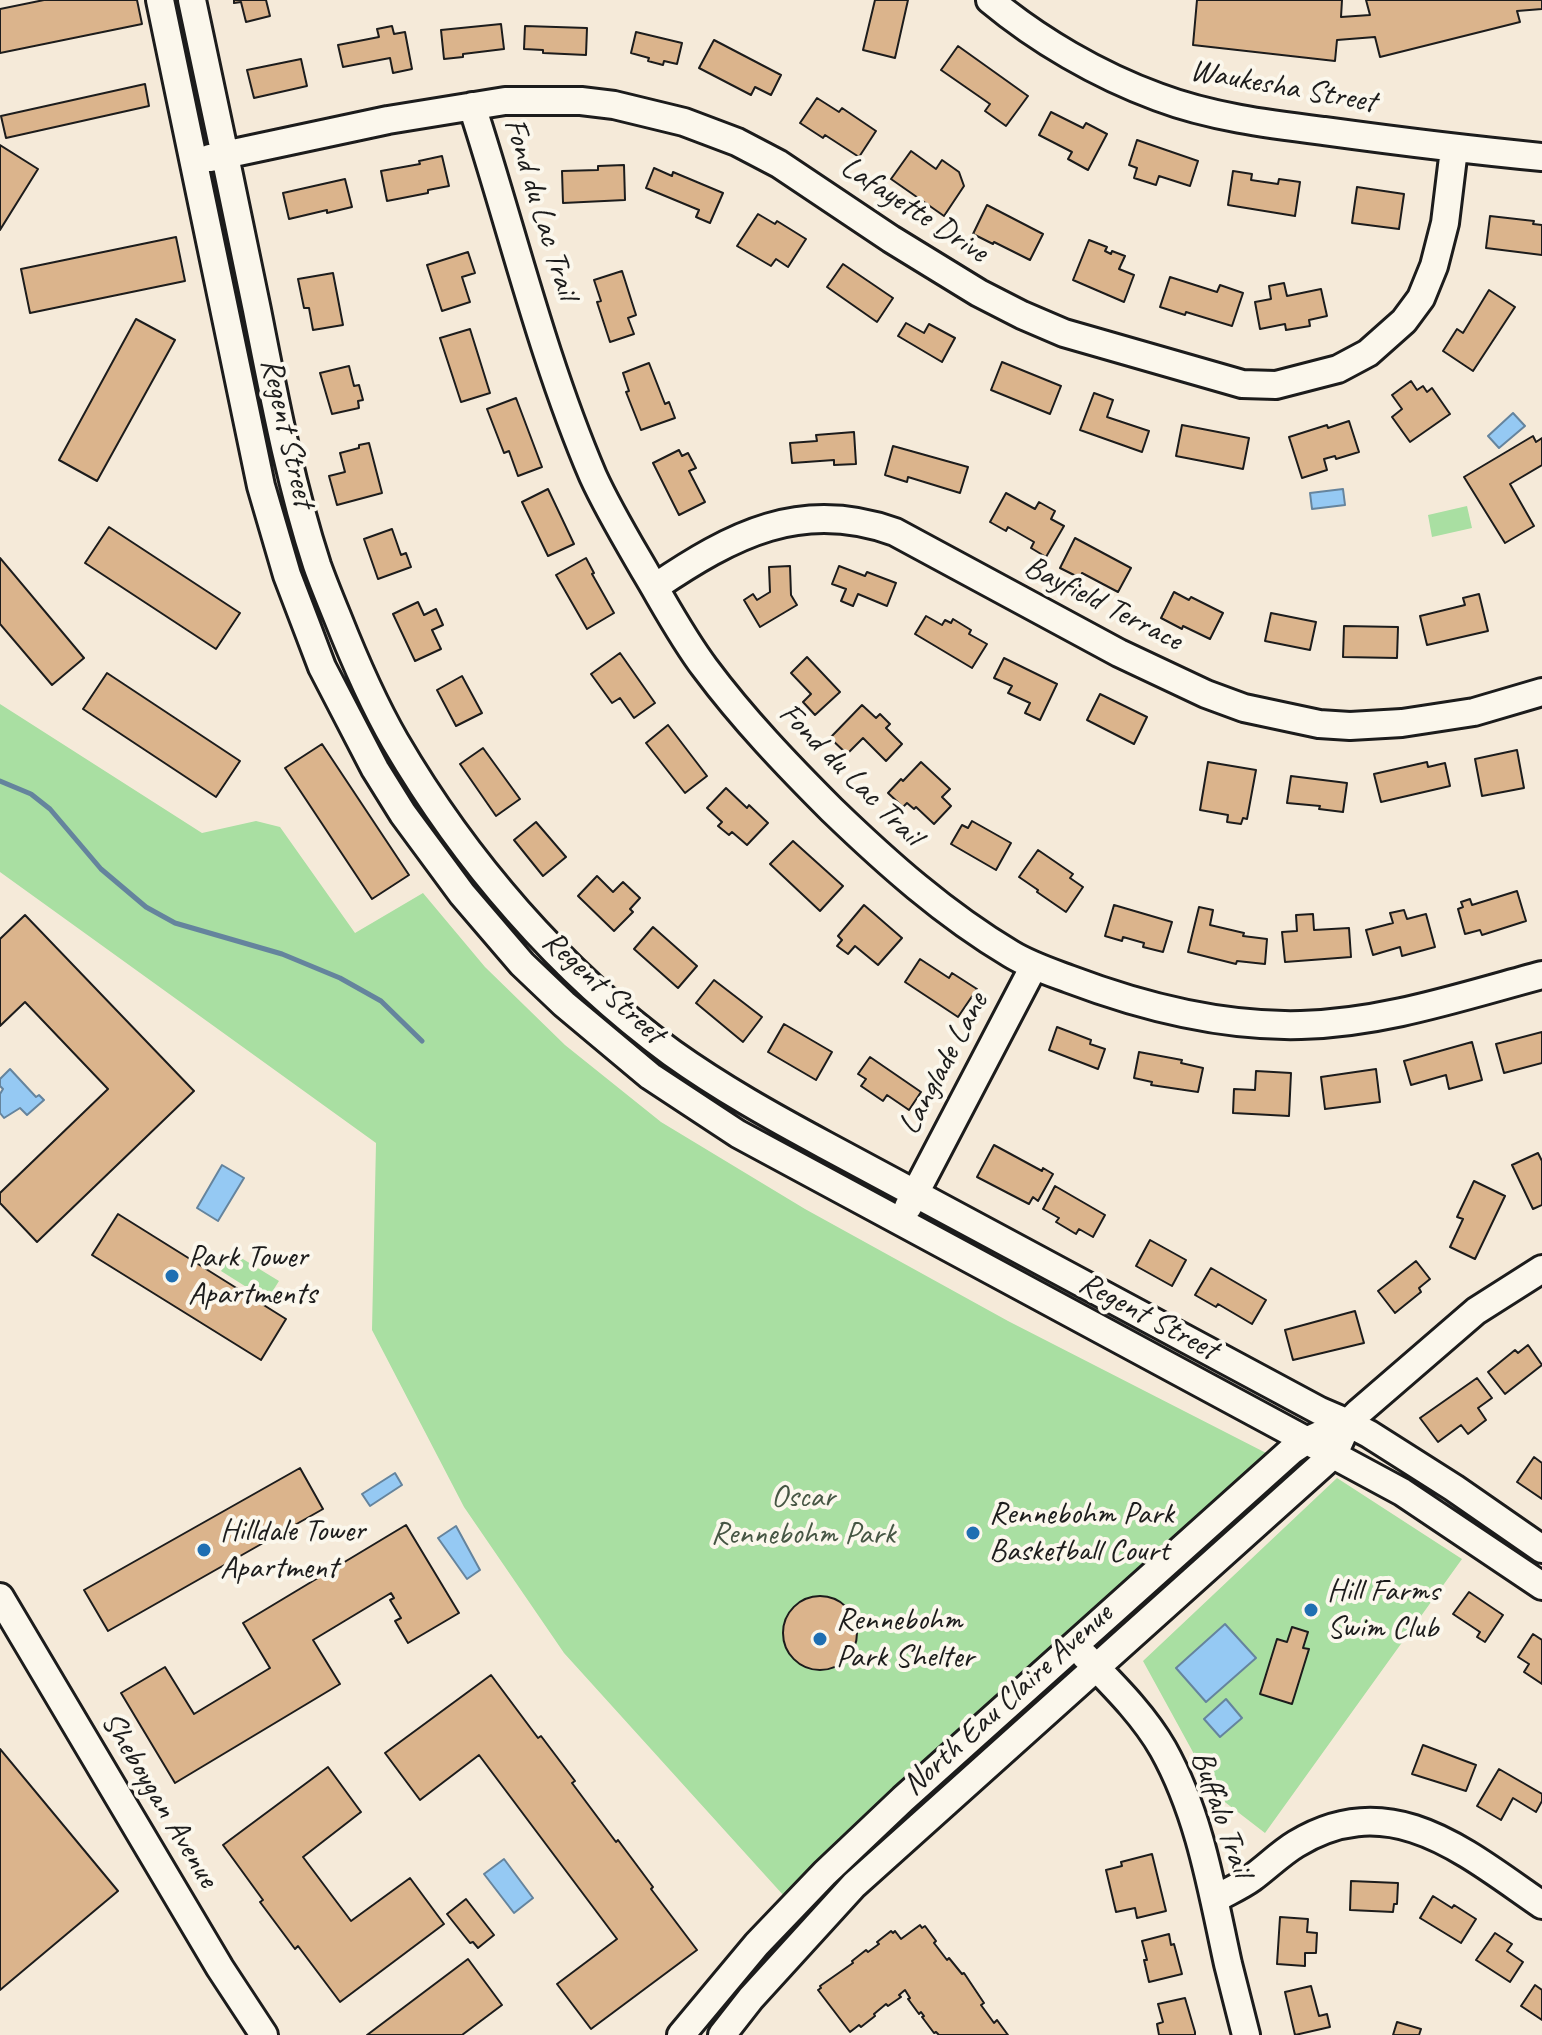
<!DOCTYPE html>
<style>
body{margin:0}
canvas{display:block;background:#f5ead9}
</style>
<canvas width="1542" height="2035"></canvas>
<script>
const ctx = document.querySelector('canvas').getContext('2d');
ctx.lineJoin = 'round';
function paint(path, color) { ctx.fillStyle = color; ctx.fill(path, 'evenodd'); }
function stroke(path, color, width, dash) { ctx.strokeStyle = color; ctx.lineWidth = width; ctx.lineCap = dash ? 'butt' : 'round'; ctx.setLineDash(dash || []); ctx.stroke(path); }
function write(font, color, halo, rows, align = 'center') {
  ctx.font = font + ' Caveat,sans-serif'; ctx.lineWidth = 8; ctx.setLineDash([]); ctx.textBaseline = 'middle'; ctx.strokeStyle = halo; ctx.fillStyle = color; for (const [text, x, y, turn = 0] of rows) {
    ctx.save(); ctx.translate(x, y); ctx.rotate((+turn || 0) * Math.PI / 180); ctx.textAlign = isNaN(turn) ? turn : align; if (halo) ctx.strokeText(text, 0, 0); ctx.fillText(text, 0, 0); ctx.restore();
  }
}
paint(new Path2D(`
 M1467 506 1472 528 1432 537 1428 515Z
 M0 704 202 833 256 821 280 827 355 933 423 893 485 967 565 1045 661 1122 805 1209 1008 1321 1272 1456 784 1896 564 1653 464 1507 372 1330 376 1143 0 872Z
 M233 1253 279 1281 267 1300 221 1271Z
 M1337 1478 1462 1559 1265 1833 1217 1796 1143 1661Z`), '#a9dfa2');
const water = new Path2D(`
 M1513 413 1525 426 1499 448 1488 436Z
 M1343 489 1345 505 1312 509 1310 493Z
 M10 1069 36 1097 39 1095 44 1100 27 1115 20 1108 4 1118 0 1113V1094L3 1089 0 1086V1079Z
 M222 1165 244 1178 218 1221 197 1208Z
 M395 1473 402 1485 370 1506 362 1494Z
 M456 1526 480 1570 467 1579 438 1538Z
 M1225 1624 1256 1658 1206 1702 1176 1668Z
 M1226 1699 1242 1718 1220 1737 1204 1719Z
 M504 1859 533 1898 514 1913 484 1874Z`);
paint(water, '#95c9f3');
stroke(water, '#65849d', 2);
stroke(new Path2D(`
 M0 781 31 794 50 809 101 869 146 907 175 923 282 954 340 978 381 1001 422 1041`), '#65849d', 5);
const building = new Path2D(`
 M44 0H137L142 24 0 53V9Z
 M234 0H266L270 16 246 22 241 2 234 3Z
 M875 0H908L895 58 863 50Z
 M1197 0H1342L1341 17 1370 15 1366 0H1542V9L1517 11 1520 22 1380 57 1375 37 1337 40 1335 61 1193 45Z
 M501 24 504 49 463 54V57L444 59 441 30Z
 M392 26 394 34 405 32 412 69 393 73 390 58 343 67 338 45 379 37 377 29Z
 M525 26 587 28 586 55 543 53V50L524 49Z
 M636 32 682 43 677 64 664 61 663 65 648 61 649 58 631 53Z
 M714 40 781 75 771 95 755 87 751 95 699 68Z
 M958 46 1028 96 1006 126 985 111 990 104 941 70Z
 M301 59 307 86 254 98 247 70Z
 M145 84 149 106 6 138 1 116Z
 M817 98 839 112 842 108 876 131 859 157 825 135 823 138 800 123Z
 M1051 112 1083 128 1086 123 1107 134 1088 170 1068 159 1072 152 1039 135Z
 M1137 140 1198 161 1190 186 1159 176 1156 185 1134 178 1137 168 1129 165Z
 M0 145 38 169 0 230Z
 M911 151 936 169 942 160 959 172 964 186 944 216 891 179Z
 M442 156 449 186 428 190V193L387 201 381 171 420 164 419 161Z
 M624 165 625 200 563 203 562 171 598 170V166Z
 M654 168 672 176 673 172 723 193 710 223 696 217 699 210 646 188Z
 M1233 171 1252 174 1251 180 1278 184 1279 179 1300 182 1295 216 1228 205Z
 M345 179 352 207 327 213V210L289 219 283 193Z
 M1357 187 1404 194 1399 229 1352 223Z
 M987 205 1043 234 1030 260 994 242 993 244 973 234Z
 M758 214 775 224 777 221 806 239 788 267 776 259 771 266 737 246Z
 M1490 216 1534 221 1533 224 1542 225V255L1486 248Z
 M176 237 185 281 30 313 21 269Z
 M1089 240 1107 247 1105 251 1111 254 1112 251 1125 256 1119 269 1134 275 1124 302 1073 280Z
 M468 252 475 273 462 277 470 302 442 311 427 265Z
 M843 264 893 298 877 322 827 287Z
 M622 271 636 315 628 318 634 334 610 342 597 302 601 301 594 280Z
 M333 273 343 325 313 330 309 308H304L298 279Z
 M1170 277 1217 292 1220 285 1243 293 1232 326 1186 312 1185 315 1160 307Z
 M1284 283 1287 296 1321 289 1327 316 1309 320 1310 326 1286 330 1285 324 1260 329 1255 302 1271 299 1269 286Z
 M1489 290 1515 307 1473 371 1443 351 1457 329 1463 333Z
 M136 319 175 340 97 481 59 460Z
 M906 323 924 333 929 324 955 338 942 362 898 336Z
 M470 329 490 393 461 402 440 338Z
 M1002 362 1061 386 1050 414 991 390Z
 M649 363 665 404 669 402 675 418 641 430 626 392 629 391 623 373Z
 M349 366 354 386 359 385 363 400 358 401 359 408 332 414 320 373Z
 M1411 381 1417 390 1423 386 1427 392 1432 388 1450 414 1410 442 1392 417 1402 409 1392 395Z
 M1094 393 1113 400 1107 417 1149 431 1142 452 1080 430Z
 M516 398 542 467 518 476 509 451 504 453 487 409Z
 M1349 421 1359 452 1336 459 1335 456 1324 459 1327 470 1302 478 1289 437 1327 425 1328 428Z
 M1182 425 1249 438 1243 469 1176 456Z
 M854 432 856 464 834 465V460L792 463 790 443 817 441 816 435Z
 M1533 436 1536 442 1542 438V465L1510 484 1534 526 1505 543 1464 477Z
 M369 443 382 493 337 505 329 476 345 472 340 453 359 448V445Z
 M893 446 968 467 960 493 908 477 907 482 885 475Z
 M679 450 682 456 688 453 696 468 689 471 705 502 679 515 653 463Z
 M548 489 574 544 548 556 522 502Z
 M1006 493 1035 509 1039 502 1055 511 1051 519 1064 526 1046 557 1031 548 1034 542 1008 527 1006 531 990 522Z
 M109 527 240 613 216 649 85 563Z
 M392 529 401 555 406 553 411 567 378 579 364 539Z
 M1075 538 1131 568 1118 592 1082 573 1080 578 1060 568Z
 M0 558 84 658 52 685 0 624Z
 M586 558 594 573 592 574 614 613 587 629 556 575Z
 M790 566 791 595 797 605 760 627 744 600 753 594 757 600 770 592 769 567Z
 M839 566 865 576 867 572 896 583 887 606 858 594 853 606 841 601 846 589 832 584Z
 M1174 592 1189 600 1191 597 1223 613 1210 639 1183 626 1182 629 1161 618Z
 M1479 594 1488 631 1427 645 1420 616 1465 605 1463 598Z
 M418 602 424 615 436 609 443 625 432 630 441 649 415 661 393 614Z
 M1271 613 1316 622 1310 650 1265 641Z
 M926 616 942 625 945 620 951 623 953 619 971 630 969 634 987 644 972 668 915 634Z
 M1344 626 1398 627 1397 658 1343 657Z
 M620 653 655 703 634 718 620 698 612 703 591 674Z
 M807 657 840 692 815 715 803 702 811 694 791 673Z
 M1004 658 1057 684 1040 720 1025 713 1030 703 1008 693 1012 686 994 678Z
 M107 673 240 761 216 797 83 709Z
 M462 676 482 713 456 726 437 690Z
 M1100 694 1147 717 1134 744 1087 720Z
 M862 705 876 718 880 714 890 724 886 728 902 744 886 761 863 738 847 754 830 738Z
 M668 725 707 776 685 793 646 743Z
 M322 744 409 875 372 899 285 768Z
 M483 748 520 799 496 816 460 764Z
 M1517 750 1524 788 1482 796 1475 759Z
 M921 762 950 789 942 797 951 806 934 824 916 807 914 809 907 803 903 807 888 793 901 779 903 781Z
 M1208 762 1256 770 1247 819 1243 818 1241 824 1227 822 1228 815 1200 810Z
 M1427 762 1428 767 1445 763 1450 786 1381 802 1374 774Z
 M1291 776 1347 783 1343 812 1319 809 1320 806 1287 803Z
 M726 788 747 808 749 805 768 823 747 845 732 832 729 835 718 826 722 822 707 808Z
 M972 821 1011 843 996 870 951 844 962 825 968 828Z
 M536 822 566 857 543 876 514 840Z
 M793 841 843 886 820 911 770 864Z
 M1038 850 1073 874 1070 878 1083 887 1066 912 1037 892 1038 890 1019 877Z
 M597 876 613 892 623 882 640 898 630 909 633 912 614 931 578 896Z
 M1517 891 1526 921 1482 935 1480 930 1465 934 1458 909 1463 907 1461 902 1470 899 1472 905Z
 M864 905 902 938 878 965 855 946 848 954 837 946 842 940 838 936Z
 M1114 905 1172 922 1163 952 1143 947 1144 943 1123 937 1122 941 1105 936Z
 M1199 907 1213 910 1210 925 1244 933 1243 936 1267 939 1265 964 1237 961 1236 964 1188 952Z
 M1404 910 1407 919 1426 914 1435 947 1402 956 1400 947 1373 955 1366 930 1393 923 1390 913Z
 M1313 914 1314 930 1349 928 1351 957 1285 962 1282 932 1297 931 1296 915Z
 M25 915 194 1091 37 1242 0 1203V1193L108 1089 25 1002 0 1026V939Z
 M653 927 697 966 678 988 634 949Z
 M920 959 949 978 952 973 977 989 958 1017 905 982Z
 M714 980 762 1017 743 1042 696 1003Z
 M784 1024 832 1052 816 1080 768 1052Z
 M1057 1027 1091 1040 1090 1044 1105 1049 1098 1069 1049 1050Z
 M1542 1032V1063L1504 1073 1496 1044Z
 M1472 1042 1482 1080 1449 1089 1446 1075 1411 1085 1404 1061Z
 M1139 1052 1182 1060 1181 1063 1203 1068 1198 1092 1151 1085 1152 1082 1134 1078Z
 M870 1057 921 1092 909 1110 887 1095 883 1101 861 1086 866 1079 858 1074Z
 M1376 1069 1380 1102 1325 1109 1321 1077Z
 M1256 1071 1291 1073 1289 1116 1233 1113 1234 1089 1255 1090Z
 M994 1145 1042 1171 1043 1168 1053 1174 1038 1201 1033 1197 1029 1204 977 1177Z
 M1538 1153 1542 1161V1205L1533 1209 1512 1165Z
 M1474 1181 1505 1196 1475 1259 1450 1247 1463 1219 1457 1217Z
 M1055 1186 1105 1215 1093 1237 1079 1229 1076 1234 1056 1222 1059 1218 1043 1209Z
 M118 1214 286 1319 261 1360 92 1255Z
 M1150 1240 1186 1260 1172 1286 1136 1266Z
 M1416 1261 1430 1279 1419 1288 1421 1292 1395 1313 1378 1291Z
 M1211 1268 1266 1300 1252 1324 1218 1304 1216 1307 1195 1295Z
 M1355 1311 1364 1343 1293 1360 1285 1330Z
 M1528 1345 1542 1365 1505 1394 1488 1372 1515 1350 1518 1353Z
 M1477 1378 1492 1398 1478 1408 1486 1420 1468 1434 1461 1425 1438 1442 1420 1418Z
 M1534 1457 1542 1463V1499L1517 1482Z
 M300 1468 323 1509 108 1631 84 1590Z
 M406 1525 459 1613 408 1643 395 1621 401 1618 390 1600 394 1598 391 1593 313 1640 340 1684 175 1783 121 1693 165 1667 194 1714 270 1668 243 1623Z
 M1469 1592 1503 1615 1485 1642 1477 1637 1480 1632 1453 1614Z
 M783 1633a37 37 0 1 1 74 0a37 37 0 1 1-74 0Z
 M1292 1627 1308 1632 1303 1648 1309 1649 1292 1704 1260 1694 1277 1639 1287 1642Z
 M1533 1634 1542 1640V1684L1524 1672 1529 1664 1518 1657Z
 M491 1675 538 1738 541 1736 575 1781 572 1783 616 1842 618 1840 653 1887 651 1889 697 1950 591 2029 557 1984 617 1939 479 1755 420 1800 385 1753Z
 M1423 1745 1476 1765 1466 1791 1412 1774Z
 M0 1749 118 1891 0 1990Z
 M328 1767 361 1812 303 1857 351 1921 410 1878 444 1924 340 2002 298 1946 295 1949 260 1902 263 1900 223 1845Z
 M1499 1769 1542 1794V1801L1536 1812 1513 1798 1501 1820 1477 1806Z
 M1152 1854 1166 1911 1137 1918 1135 1908 1116 1912 1106 1870 1122 1866 1121 1862Z
 M1351 1881 1398 1883 1397 1904H1394L1393 1912 1350 1910Z
 M1433 1896 1452 1908 1454 1905 1476 1919 1461 1943 1420 1918Z
 M466 1899 494 1935 478 1948 473 1942 470 1943 447 1914Z
 M1280 1917 1308 1919 1307 1932 1317 1933 1316 1953H1305V1966L1277 1964Z
 M920 1925 922 1928 925 1926 936 1941 934 1943 947 1960 949 1958 962 1974 964 1973 984 2003 981 2005 994 2023 997 2020 1008 2035H939L936 2032 934 2033 922 2017 924 2016 921 2012 919 2014 908 1999 910 1998 905 1990 899 1995 901 1997 888 2006 886 2004 874 2014 875 2016 861 2027 859 2025 850 2032 818 1990 821 1988 820 1986 853 1963 852 1961 866 1950 868 1952 879 1944 877 1942 891 1931 893 1933 895 1931 901 1939Z
 M1495 1933 1512 1944 1507 1951 1523 1962 1510 1982 1476 1960Z
 M1169 1934 1171 1945 1174 1944 1182 1974 1149 1982 1144 1960H1147L1142 1941Z
 M468 1959 502 2005 462 2035H367Z
 M1535 1985 1542 1990V2020L1521 2006Z
 M1311 1986 1319 2016 1327 2014 1330 2027 1295 2035 1285 1992Z
 M1185 1998 1195 2032V2035H1159L1157 2024 1163 2022 1158 2004Z
 M1397 2022 1421 2029 1419 2035H1393Z`);
paint(building, '#dbb48c');
stroke(building, '#1c1c1c', 2);
const minor = new Path2D(`
 M160 0 261 486 287 575 308 630 322 667 349 719 375 769 403 814 462 894 522 964 564 1004 650 1076 738 1134 1402 1492 1542 1586
 M192 0C214 103 236 207 257 310 274 396 290 482 317 565 323 582 330 599 337 616 354 659 372 701 395 741 465 861 560 971 672 1053 721 1088 773 1117 825 1145L1320 1411 1348 1423 1369 1434 1454 1488 1542 1549
 M990 0C1038 40 1098 75 1158 97 1211 117 1268 124 1324 131 1397 141 1469 150 1542 157
 M472 106C512 229 542 357 593 476 608 509 628 542 646 573 665 605 683 639 705 668 743 719 787 765 832 810 887 863 944 914 1011 954 1029 965 1050 972 1069 979 1143 1007 1221 1027 1301 1025 1384 1023 1463 996 1542 975
 M210 158 388 120 505 101H581L614 105 684 122 737 142 779 164 891 239 979 293 1022 315 1064 333 1242 384 1276 385 1338 369 1368 353 1404 321 1421 298 1434 266 1445 223 1454 149
 M655 587C732 535 801 498 895 532L1119 653 1206 694 1244 708 1319 724 1350 726 1402 723 1474 712 1542 692
 M908 1207 1034 966
 M0 1597 220 1968 264 2035
 M1085 1656C1113 1685 1143 1714 1163 1749 1200 1815 1212 1891 1228 1964 1234 1988 1240 2011 1246 2035
 M1215 1899C1227 1892 1241 1886 1252 1878 1267 1867 1281 1853 1296 1844 1391 1786 1466 1853 1542 1905
 M681 2035 757 1944 825 1873 903 1799 1291 1451 1306 1441 1319 1435
 M722 2035 751 1998 854 1885 1334 1454 1348 1423 1359 1412 1476 1311 1542 1269`);
stroke(minor, '#1c1c1c', 32);
stroke(minor, '#fbf7ec', 26);
for (const [x, y, r, color] of [
 [172,1276,8,"#1f6fb2"],
 [973,1533,8,"#1f6fb2"],
 [204,1550,8,"#1f6fb2"],
 [1311,1610,8,"#1f6fb2"],
 [820,1639,8,"#1f6fb2"]
]) { const dot = new Path2D(); dot.arc(x, y, r, 0, 2 * Math.PI); ctx.fillStyle = color; ctx.fill(dot); stroke(dot, '#fbf7ec', 3); }
write('32px', '#1c1c1c', '#fbf7ec', [
 ["Waukesha Street",1283,87,10],
 ["Fond du Lac Trail",540,209,73],
 ["Lafayette Drive",914,210,33],
 ["Regent Street",287,433,77],
 ["Bayfield Terrace",1103,604,27],
 ["Fond du Lac Trail",850,775,45],
 ["Regent Street",603,988,42],
 ["Langlade Lane",944,1064,-62],
 ["Regent Street",1148,1317,28],
 ["North Eau Claire Avenue",1008,1700,-42],
 ["Sheboygan Avenue",159,1800,59],
 ["Buffalo Trail",1221,1814,71]
]);
write('32px', '#1c1c1c', '#fbf7ec', [
 ["Park Tower",188,1258],
 ["Apartments",188,1295],
 ["Rennebohm Park",989,1515],
 ["Basketball Court",989,1552],
 ["Hilldale Tower",220,1532],
 ["Apartment",220,1569],
 ["Hill Farms",1327,1592],
 ["Swim Club",1327,1629],
 ["Rennebohm",836,1621],
 ["Park Shelter",836,1658]
], 'left');
write('32px', '#465644', '#fbf7ec', [
 ["Oscar",803,1498],
 ["Rennebohm Park",803,1535]
]);
</script>
